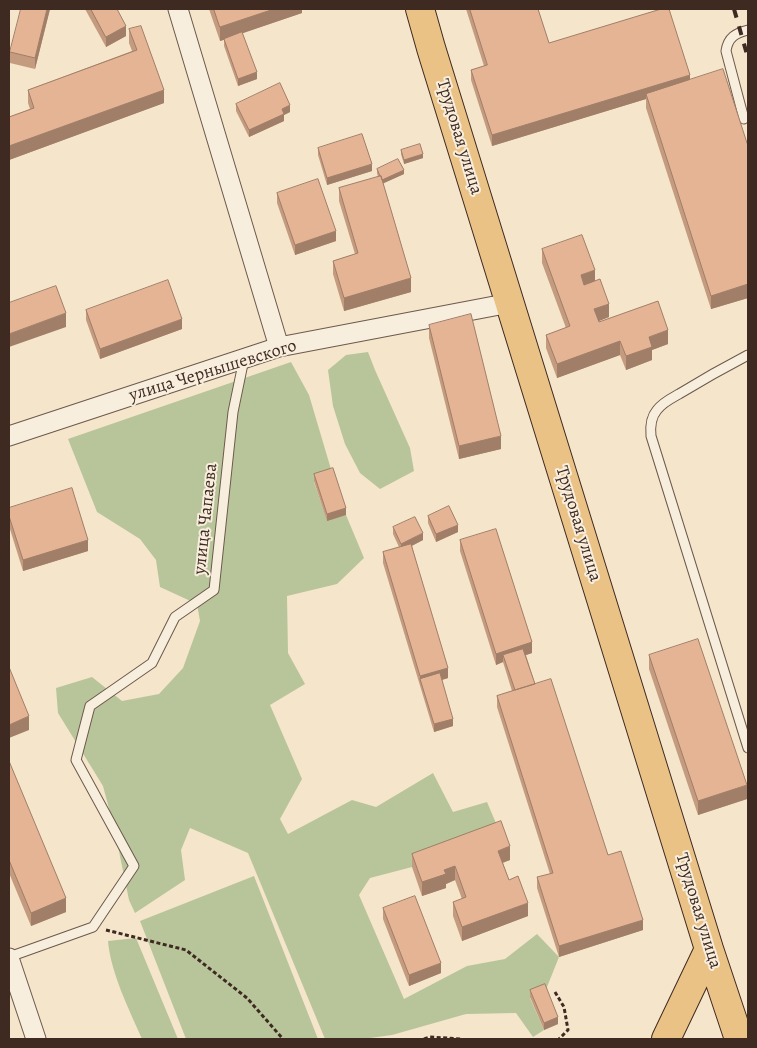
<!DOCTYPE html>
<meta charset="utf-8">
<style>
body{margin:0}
#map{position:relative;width:757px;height:1048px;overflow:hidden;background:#f5e5ca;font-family:Alegreya,serif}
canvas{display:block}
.frame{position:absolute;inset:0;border:10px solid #3f2a22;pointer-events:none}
</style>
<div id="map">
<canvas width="757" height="1048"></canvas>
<div class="frame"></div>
</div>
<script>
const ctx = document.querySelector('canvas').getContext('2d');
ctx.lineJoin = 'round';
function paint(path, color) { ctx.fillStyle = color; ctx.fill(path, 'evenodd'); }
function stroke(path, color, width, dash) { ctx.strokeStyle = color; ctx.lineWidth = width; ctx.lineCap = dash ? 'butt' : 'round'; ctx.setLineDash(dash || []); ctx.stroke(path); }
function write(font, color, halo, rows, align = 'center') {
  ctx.font = font + ' Alegreya,serif'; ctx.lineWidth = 4; ctx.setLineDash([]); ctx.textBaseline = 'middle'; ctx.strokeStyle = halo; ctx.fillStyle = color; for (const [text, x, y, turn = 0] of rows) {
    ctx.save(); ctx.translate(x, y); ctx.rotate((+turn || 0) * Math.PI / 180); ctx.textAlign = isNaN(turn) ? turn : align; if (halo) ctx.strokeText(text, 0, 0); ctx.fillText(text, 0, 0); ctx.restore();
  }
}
paint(new Path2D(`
 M368 352 375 370 410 448 414 471 380 489 360 473 345 444 333 406 328 370 346 355Z
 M291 362 309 395 333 476 314 482 327 520 346 515 364 558 337 584 287 596 288 653 305 684 270 705 302 779 280 819 288 834 352 800 376 807 433 773 453 812 487 802 501 835 412 867 370 878 359 895 404 999 467 966 505 959 537 934 559 957 545 992 530 998 544 1030 533 1037 516 1013 466 1014 392 1035 363 1039H325L248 853 190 828 181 850 185 880 135 913 129 900 114 827 103 786 58 713 56 688 92 677 122 701 159 694 183 668 200 621 197 604 160 587 156 560 140 539 97 512 68 439Z
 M254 876 318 1039H186L140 921Z
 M136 938 178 1039H142C129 1009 111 974 108 941Z`), '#b8c59a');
const lane = new Path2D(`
 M744 119 726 51C728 37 736 33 748 30
 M748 355C725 367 702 380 679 394 672 398 663 402 657 410 651 417 650 426 651 436L748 748
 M9 957 93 927 134 866 76 760 90 706 152 663 175 617 214 590 233 412 244 359`);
const street = new Path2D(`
 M178 9 279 347
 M9 436 279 347 510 303
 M9 958 36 1039`);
const primary = new Path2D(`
 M420 9 431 48 709 949 739 1039
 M666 1039 709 949`);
stroke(lane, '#6c594c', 11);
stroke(street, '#6c594c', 21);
stroke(primary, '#3f2a22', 30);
stroke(new Path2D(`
 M106 930 186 950 247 998 283 1039
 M555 992 564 1007 568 1030 559 1039
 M424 1039 430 1037 461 1039`), '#3f2a22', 3, [4, 2.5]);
stroke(lane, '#f8eedd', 9);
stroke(street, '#f8eedd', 19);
stroke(primary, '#eac285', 28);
stroke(new Path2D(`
 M734 9 748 58`), '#3f2a22', 4, [9, 9]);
paint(new Path2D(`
 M50 9 35 69 10 63V52Z
 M85 9H117L126 36 106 47Z
 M209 9H302V13L242 33 257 79 238 86 224 46V40L220 41Z
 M466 9H538L549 43 690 80 748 146V298L711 309 646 108V99L492 146 471 80V70L484 66Z
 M129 29 164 103 9 160V117L30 109 28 103V90L132 51 129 43Z
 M236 104 290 112 284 115V121L249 137 236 111Z
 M318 148 372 171 327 185 318 155Z
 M401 150 423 158 404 164 401 154Z
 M377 169 404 174 383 183 411 292 344 311 333 274V261L355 254 339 201V188L378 177 377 173Z
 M277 193 336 241 295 255 277 203Z
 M542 249 595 281 609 317 599 321V322L668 344 652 350V360L626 370 620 355 557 378 546 348V335L566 328 542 263Z
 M86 310 182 329 100 359 86 320Z
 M429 325 501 449 459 459 429 338Z
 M314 474 346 515 327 521 314 481Z
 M9 508 88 551 23 571 9 526Z
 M428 516 458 532 436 542 428 523Z
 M393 527 423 540 412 546 448 678 442 680 453 726 434 732 383 563V552L399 547 393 534Z
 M460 540 532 653 526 655 535 684 608 855 643 930 559 957 537 888V877L550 874 497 707V696L512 691 503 662 496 665 460 551Z
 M649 655 747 799 698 815 649 669Z
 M9 761 66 912 31 926 9 873Z
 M412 854 510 860 503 863 509 880 528 916 462 941 453 916V902L462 899 455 880 446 884V888L422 896 412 867Z
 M383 908 441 973 409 986 383 919Z
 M530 990 558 1024 544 1030 530 997Z`), '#c49b7f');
paint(new Path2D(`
 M47 9H50L35 69V58Z
 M274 9H302V13L220 41V27Z
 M126 26V36L106 47V37Z
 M257 72V79L238 86V79Z
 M690 75V85L646 94V99L492 146V135Z
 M164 90V103L9 160V146Z
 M290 105V112L284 115V121L249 137V130L282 109Z
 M423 154V158L404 164V160Z
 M372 164V171L327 185V178Z
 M404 170V174L382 184V180Z
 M336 231V241L295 255V245Z
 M595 270V283L581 288V275Z
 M411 278V292L344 311V298Z
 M748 284V298L711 309V296Z
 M609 304V317L594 323V309Z
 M66 313V327L9 347V334Z
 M182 319V329L100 359V349Z
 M668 330V344L652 350V360L626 370V356L649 337Z
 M620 341V355L557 378V364Z
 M501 436V449L459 459V446Z
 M346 508V515L327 521V514Z
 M458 525V532L436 542V534Z
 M423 533V540L401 551V544Z
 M88 540V551L23 571V560Z
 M532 642V653L505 662 503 655V662L496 665V654Z
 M448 668V678L422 686 420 679V676Z
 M29 716V730L9 738V725Z
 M453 719V726L434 732V724Z
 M747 785V799L698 815V801Z
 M510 846V860L498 864V851Z
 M455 866V880L446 884V888L422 896V882L444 870Z
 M66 898V912L31 926V913Z
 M528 903V916L462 941V927Z
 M643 920V930L559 957V946Z
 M441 963V973L409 986V975Z
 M558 1017V1024L544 1030V1023Z`), '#a07e68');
const building = new Path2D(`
 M21 9H47L35 58 10 52Z
 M91 9H117L126 26 106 37Z
 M214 9H274L220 27Z
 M470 9H538L549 43 661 9H669L690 75 492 135 471 70 487 65Z
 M141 26 164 90 9 146V117L34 108 28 90 137 50 129 29Z
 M242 32 257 72 238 79 224 39Z
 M723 69 748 146V284L711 296 646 94Z
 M280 83 290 105 282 109 284 114 249 130 236 104Z
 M362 134 372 164 327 178 318 148Z
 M420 144 423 154 404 160 401 150Z
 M398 159 404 170 382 180 381 176H380L377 169Z
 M381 176 411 278 344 298 333 261 358 253 339 188Z
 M318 179 336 231 295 245 277 193Z
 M582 235 595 270 581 275 584 285 600 279 609 304 594 309 599 322 658 301 668 330 649 337 652 347 626 356 620 341 557 364 546 335 570 326 542 249Z
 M168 280 182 319 100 349 86 310Z
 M56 286 66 313 9 334V303Z
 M471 314 501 436 459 446 429 325Z
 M333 468 346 508 327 514 314 474Z
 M72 488 88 540 23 560 9 516V508Z
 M449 506 458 525 436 534 428 516Z
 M415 517 423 533 401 544 393 527Z
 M496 529 532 642 496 654 460 540Z
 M411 544 448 668 420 676 383 552Z
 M698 639 747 785 698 801 649 655Z
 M523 649 535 684 515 690 503 655Z
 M9 667 29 716 9 725Z
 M440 673 453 719 434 724 420 679Z
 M551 679 608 855 621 851 643 920 559 946 537 877 553 873 497 696Z
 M9 761 66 898 31 913 9 860Z
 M501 821 510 846 498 851 509 880 518 876 528 903 462 927 453 902 466 897 455 866 444 870 446 874 422 882 412 854Z
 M415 896 441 963 409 975 383 908Z
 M545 984 558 1017 544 1023 530 990Z`);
paint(building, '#e4b494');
stroke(building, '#a07e68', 1);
write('18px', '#3f2a22', '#f8eedd', [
 ["Трудовая улица",459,137,73],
 ["улица Чернышевского",213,371,-17],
 ["улица Чапаева",206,519,-84],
 ["Трудовая улица",578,524,73],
 ["Трудовая улица",698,911,73]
]);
</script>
